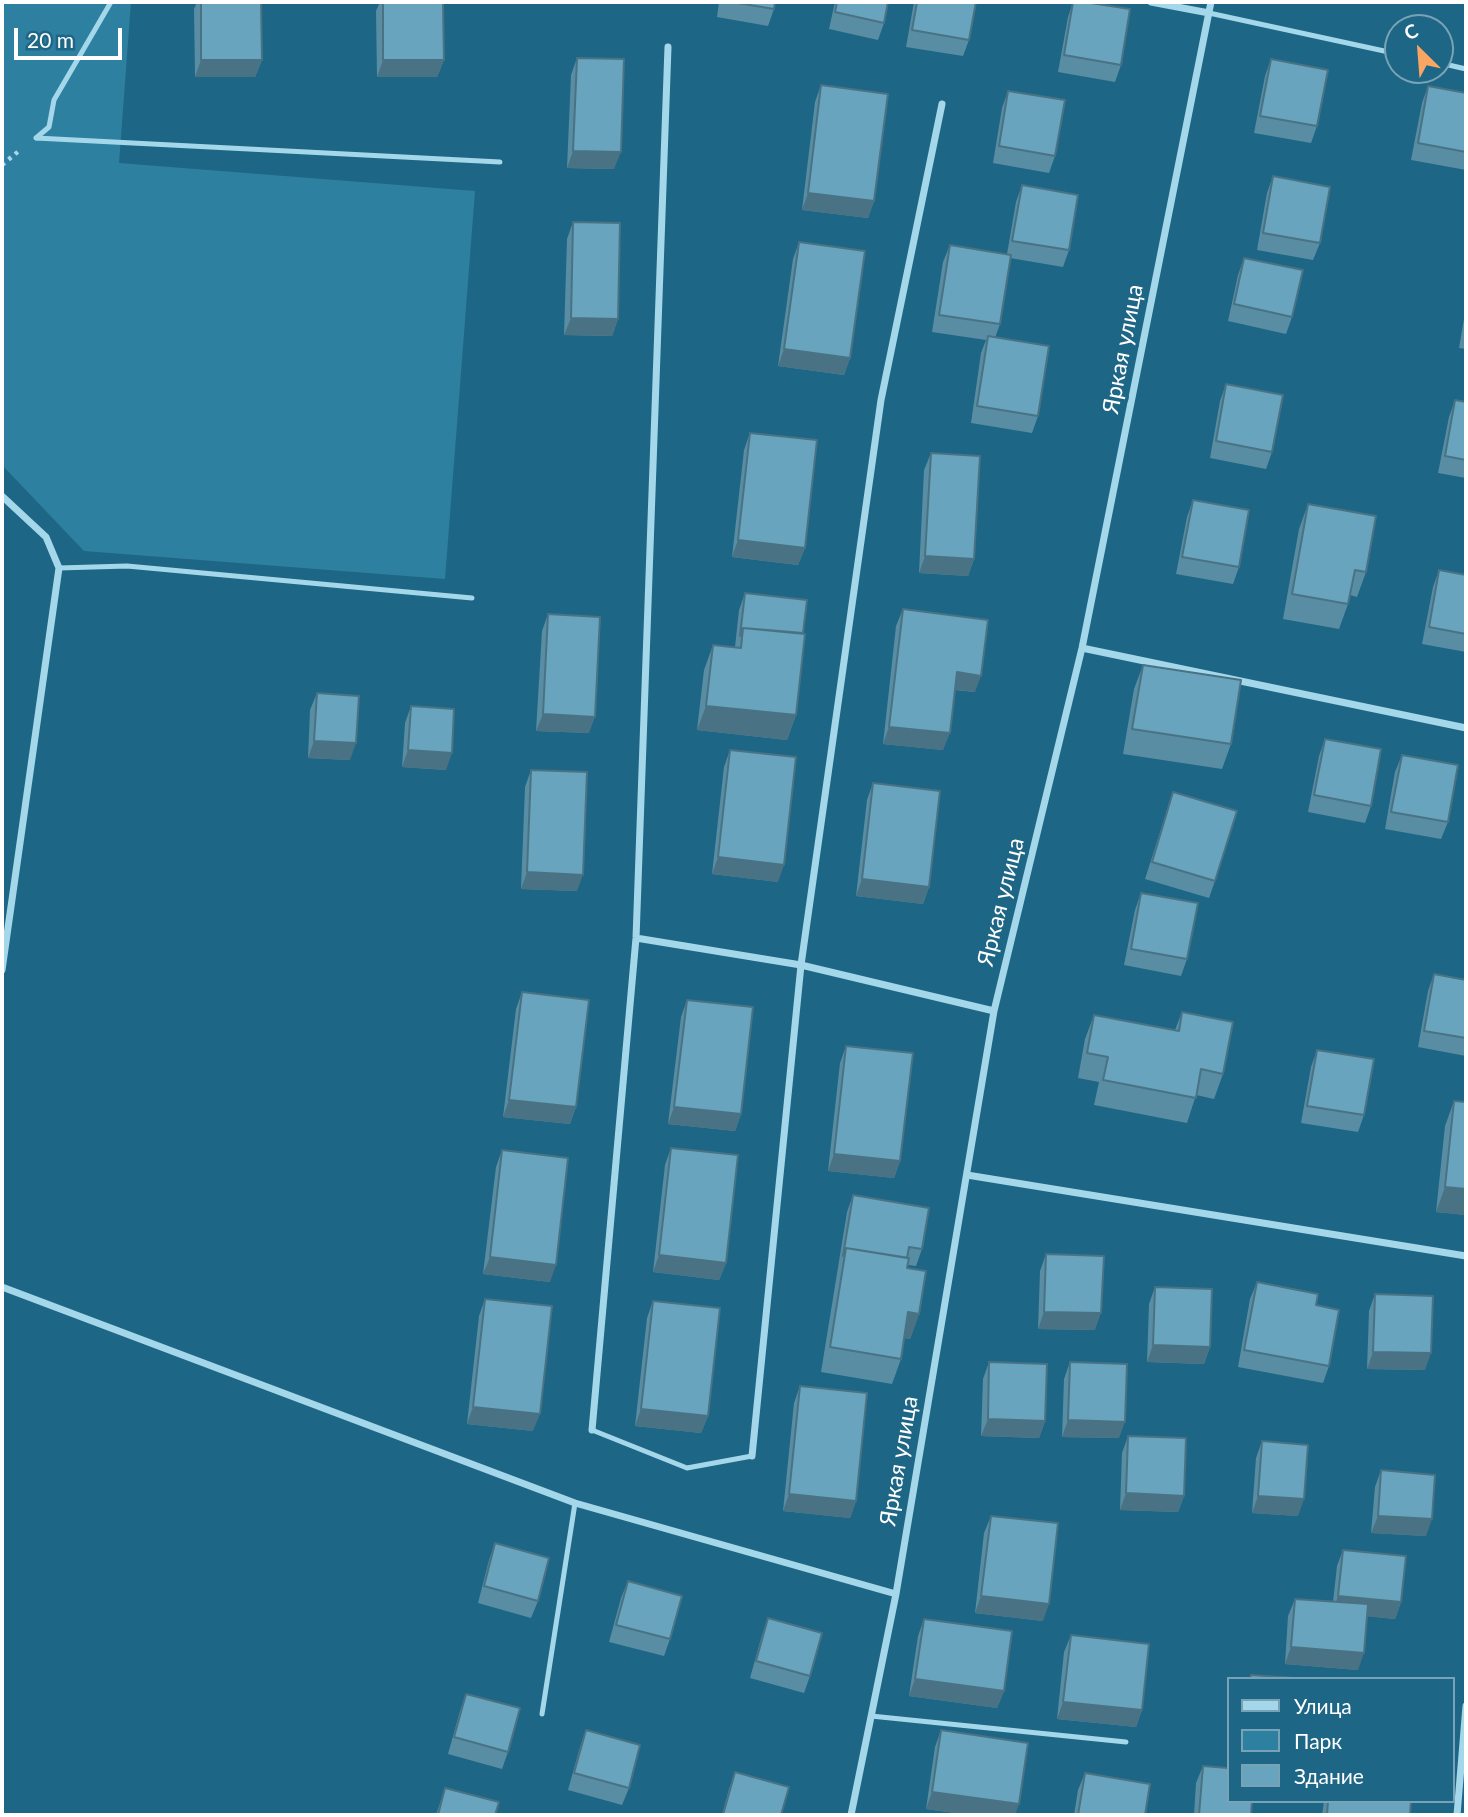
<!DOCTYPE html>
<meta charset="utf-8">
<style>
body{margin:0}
#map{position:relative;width:1468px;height:1817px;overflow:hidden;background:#1e6685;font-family:Lato,sans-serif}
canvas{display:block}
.frame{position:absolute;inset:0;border:4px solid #fff;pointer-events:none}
.legend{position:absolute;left:1227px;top:1677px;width:228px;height:126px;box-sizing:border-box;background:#1e6685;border:2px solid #78a3b6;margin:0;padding:9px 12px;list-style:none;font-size:21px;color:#fff}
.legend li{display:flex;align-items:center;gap:14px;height:35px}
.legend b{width:35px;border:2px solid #78a3b6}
.north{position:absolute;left:1384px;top:14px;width:70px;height:70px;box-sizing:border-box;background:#1e6685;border:2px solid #78a3b6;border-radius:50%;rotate:335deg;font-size:19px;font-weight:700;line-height:28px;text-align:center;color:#fff}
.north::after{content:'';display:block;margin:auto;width:24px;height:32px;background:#f9a664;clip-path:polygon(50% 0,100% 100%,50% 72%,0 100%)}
.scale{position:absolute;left:14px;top:28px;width:108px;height:32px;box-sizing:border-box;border:4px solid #fff;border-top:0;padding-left:9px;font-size:21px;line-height:24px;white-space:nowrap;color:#fff;-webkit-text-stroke:5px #1e6685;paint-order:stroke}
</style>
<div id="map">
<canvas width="1468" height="1817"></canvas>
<div class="frame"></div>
<ul class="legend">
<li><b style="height:9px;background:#a5d7ea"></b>Улица</li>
<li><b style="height:19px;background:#2e80a1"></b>Парк</li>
<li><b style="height:19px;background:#68a4bd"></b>Здание</li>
</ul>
<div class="north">С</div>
<div class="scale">20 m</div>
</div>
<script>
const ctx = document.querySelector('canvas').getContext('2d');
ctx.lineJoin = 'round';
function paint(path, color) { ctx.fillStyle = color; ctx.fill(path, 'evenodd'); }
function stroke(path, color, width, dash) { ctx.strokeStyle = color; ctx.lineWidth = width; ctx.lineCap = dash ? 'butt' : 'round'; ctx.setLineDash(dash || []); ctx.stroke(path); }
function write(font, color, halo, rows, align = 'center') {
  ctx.font = font + ' Lato,sans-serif'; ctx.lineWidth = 7; ctx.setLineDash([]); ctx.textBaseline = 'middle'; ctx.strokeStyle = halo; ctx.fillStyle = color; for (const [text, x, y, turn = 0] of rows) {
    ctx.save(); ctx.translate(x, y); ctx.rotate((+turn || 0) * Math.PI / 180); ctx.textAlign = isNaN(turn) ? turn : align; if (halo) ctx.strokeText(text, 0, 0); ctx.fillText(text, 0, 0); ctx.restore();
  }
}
paint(new Path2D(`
 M2 2H131L119 163 475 191 445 579 84 551 2 465Z`), '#2e80a1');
stroke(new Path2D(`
 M2 165 20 150`), '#a5d7ea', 4.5, [3.5, 5]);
stroke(new Path2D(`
 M1209 13 1398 54
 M1440 63 1466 69
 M36 138 500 162
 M36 138 49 127 54 100 111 2
 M59 568 127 566 472 598
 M592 1430 687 1468 752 1456
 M542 1714 575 1503
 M871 1716 1126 1742`), '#a5d7ea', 5);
stroke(new Path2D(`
 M1151 2 1209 13
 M2 496 46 537 59 568 2 970
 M1082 648 1466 728
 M636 938 801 965 994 1011
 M967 1175 1466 1256
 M2 1287 575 1503 896 1594
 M592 1430 636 938 668 47
 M752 1456 801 965 881 400 942 104
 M851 1815 896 1594 994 1011 1082 648 1211 2
 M1457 1815 1466 1706`), '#a5d7ea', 7);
paint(new Path2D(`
 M197 2H261L262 60 255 77H195L194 9Z
 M380 2H443L444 60 437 77H377L376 11Z
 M719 2H775L774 9 768 26 717 17Z
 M835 2H888L884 23 878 40 829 29Z
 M914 2H976L969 40 963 56 906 47Z
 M1073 2 1121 65 1115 82 1058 72 1068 17Z
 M577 58 614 169 567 168 571 75Z
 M1271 59 1317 126 1311 143 1254 133 1265 76Z
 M821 85 874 201 868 218 802 210 815 102Z
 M1428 86 1466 93V170L1411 160 1422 103Z
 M1008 91 1055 156 1049 173 993 163 1002 108Z
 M1273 176 1320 243 1313 260 1257 250 1267 193Z
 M1022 185 1069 250 1063 267 1010 258 1000 324 995 338 1038 416 1032 433 971 423 981 353 986 340 932 332 943 262 950 245 1007 254 1016 202Z
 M573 222 618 319 612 336 564 335 567 239Z
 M799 242 850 358 844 375 778 366 793 259Z
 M1244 258 1292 317 1286 334 1228 321 1238 275Z
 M1466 307V349L1459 348Z
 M1226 384 1272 452 1266 469 1210 458 1220 401Z
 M1455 400 1466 402V478L1438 473 1449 417Z
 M750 433 805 548 798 565 732 557 744 450Z
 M931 453 974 559 968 576 919 573 924 470Z
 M1193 500 1239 567 1233 584 1176 574 1187 517Z
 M1308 504 1366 572 1357 597 1350 595 1348 604 1339 629 1283 619 1299 529Z
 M1439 570 1466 575V652L1422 644 1433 587Z
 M745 593 803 633 796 715 787 740 697 730 704 670 713 645 735 647 739 610Z
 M903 609 975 692 955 690 943 750 883 744 896 626Z
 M548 614 589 733 536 731 542 631Z
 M1143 665 1231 744 1222 769 1123 754 1134 689Z
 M317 693 350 760 308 758 310 710Z
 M411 706 446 770 402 767 405 723Z
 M1325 739 1371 806 1365 823 1308 812 1319 756Z
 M730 750 778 882 712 874 724 767Z
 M1402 755 1448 822 1441 839 1385 829 1395 772Z
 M531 770 577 891 521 889 525 787Z
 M873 783 929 887 923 904 856 896 867 800Z
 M1173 792 1215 881 1209 898 1145 879Z
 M1141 893 1187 959 1181 976 1124 965 1135 910Z
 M1434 974 1466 980V1056L1418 1047 1428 991Z
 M522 992 576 1107 570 1124 503 1117 516 1009Z
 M687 1000 741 1114 735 1131 668 1124 681 1017Z
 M1182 1012 1223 1074 1214 1099 1196 1095 1187 1123 1094 1105 1099 1082 1078 1078 1085 1039 1094 1015 1175 1030Z
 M846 1046 900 1161 894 1178 828 1171 840 1063Z
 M1317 1050 1364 1115 1358 1132 1301 1123 1311 1067Z
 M1454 1101 1466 1215 1436 1212 1445 1126Z
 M671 1148 726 1263 719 1280 653 1272 665 1165Z
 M502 1150 550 1282 483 1274 496 1167Z
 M853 1195 922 1249 916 1266 908 1265 907 1268 919 1314 910 1339 904 1338 901 1359 892 1384 821 1372 847 1212Z
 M1046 1254 1095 1330 1038 1329 1040 1271Z
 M1257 1282 1316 1305 1329 1366 1323 1383 1238 1367 1250 1299Z
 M1155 1287 1210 1347 1204 1364 1147 1362 1149 1304Z
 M1375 1294 1425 1370 1367 1369 1369 1311Z
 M485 1299 533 1431 467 1424 479 1316Z
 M653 1301 708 1416 701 1433 635 1426 647 1318Z
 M989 1362 1045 1421 1039 1438 981 1436 983 1379Z
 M1070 1362 1119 1438 1062 1437 1064 1379Z
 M800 1386 856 1501 850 1518 783 1511 794 1403Z
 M1128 1436 1184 1496 1178 1512 1120 1510 1122 1453Z
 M1262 1441 1298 1516 1252 1513 1256 1458Z
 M1381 1470 1426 1536 1371 1533 1375 1487Z
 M991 1516 1043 1621 975 1613 984 1533Z
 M495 1543 538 1601 531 1618 478 1603 489 1560Z
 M1343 1550 1401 1602 1395 1619 1367 1616 1358 1670 1285 1664 1288 1616 1295 1599 1333 1602 1337 1566Z
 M628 1581 670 1639 664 1656 609 1642 621 1598Z
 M768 1618 810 1676 804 1693 750 1678 762 1635Z
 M924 1619 1004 1691 997 1708 909 1696 918 1636Z
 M1071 1635 1142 1710 1136 1727 1057 1719 1064 1652Z
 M466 1694 508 1752 502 1769 448 1754 460 1711Z
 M586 1730 629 1788 622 1805 568 1790 580 1747Z
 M941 1730 1015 1815H970L926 1809 935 1747Z
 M1203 1766 1251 1815H1194L1196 1783Z
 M735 1772 781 1815H722L729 1789Z
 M1085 1773 1145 1815H1074L1078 1790Z
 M445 1788 495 1815H436Z
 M1324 1801H1411L1410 1815H1322Z`), '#598da3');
paint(new Path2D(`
 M201 60H262L255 77H195Z
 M383 60H444L437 77H377Z
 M573 151 621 152 614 169 567 168Z
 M808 193 874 201 868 218 802 210Z
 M571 318 618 319 612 336 564 335Z
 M784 349 850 358 844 375 778 366Z
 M738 540 805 548 798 565 732 557Z
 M925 556 974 559 968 576 919 573Z
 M957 672 981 676 975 692 950 689Z
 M706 706 796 715 787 740 697 730Z
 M543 714 595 717 589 733 536 731Z
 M889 727 950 733 943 750 883 744Z
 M314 741 356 743 350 760 308 758Z
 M408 750 452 753 446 770 402 767Z
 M718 857 784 865 778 882 712 874Z
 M527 872 583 875 577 891 521 889Z
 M862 879 929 887 923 904 856 896Z
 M509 1100 576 1107 570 1124 503 1117Z
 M674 1107 741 1114 735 1131 668 1124Z
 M834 1154 900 1161 894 1178 828 1171Z
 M1445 1187 1466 1189V1215L1436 1212Z
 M659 1255 726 1263 719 1280 653 1272Z
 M490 1257 556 1265 550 1282 483 1274Z
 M908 1312 919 1314 910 1339 899 1337Z
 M1044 1312 1101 1313 1095 1330 1038 1329Z
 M1153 1345 1210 1347 1204 1364 1147 1362Z
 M1373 1352 1431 1353 1425 1370 1367 1369Z
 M473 1407 540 1414 533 1431 467 1424Z
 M641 1409 708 1416 701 1433 635 1426Z
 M988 1419 1045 1421 1039 1438 981 1436Z
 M1068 1420 1125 1422 1119 1438 1062 1437Z
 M1126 1493 1184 1496 1178 1512 1120 1510Z
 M789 1494 856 1501 850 1518 783 1511Z
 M1258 1496 1304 1499 1298 1516 1252 1513Z
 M1378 1516 1432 1519 1426 1536 1371 1533Z
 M981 1596 1049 1604 1043 1621 975 1613Z
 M1338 1596 1401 1602 1395 1619 1332 1613Z
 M1291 1647 1364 1653 1358 1670 1285 1664Z
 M915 1679 1004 1691 997 1708 909 1696Z
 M1063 1702 1142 1710 1136 1727 1057 1719Z
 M932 1792 1019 1804 1015 1815H970L926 1809Z`), '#497384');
const building = new Path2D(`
 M201 2H261L262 60H201Z
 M383 2H443L444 60H383Z
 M732 2H775L774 9Z
 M837 2H888L884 23 835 12Z
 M917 2H976L969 40 912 30Z
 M1073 2H1084L1130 9 1121 65 1064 55Z
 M577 58 624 59 621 152 573 151Z
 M1271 59 1328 70 1317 126 1260 116Z
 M821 85 888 94 874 201 808 193Z
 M1428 86 1466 93V152L1418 143Z
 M1008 91 1065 100 1055 156 999 146Z
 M1273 176 1330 187 1320 243 1263 233Z
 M1022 185 1078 195 1069 250 1012 241Z
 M573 222 620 223 618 319 571 318Z
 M799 242 865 251 850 358 784 349Z
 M950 245 1011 255 1000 324 939 315Z
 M1244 258 1303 270 1292 317 1234 304Z
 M988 336 1049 346 1038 416 977 406Z
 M1226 384 1283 395 1272 452 1216 441Z
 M1455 400 1466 402V460L1445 456Z
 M750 433 817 440 805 548 738 540Z
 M931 453 980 456 974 559 925 556Z
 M1193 500 1249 510 1239 567 1182 557Z
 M1308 504 1376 516 1366 572 1355 570 1348 604 1292 594Z
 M1439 570 1466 575V634L1429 627Z
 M745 593 807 600 803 633 743 628 740 636Z
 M903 609 988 620 981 676 957 672 950 733 889 727Z
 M548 614 600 617 595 717 543 714Z
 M743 628 805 634 796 715 706 706 713 645 741 648Z
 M1143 665 1241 680 1231 744 1132 729Z
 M317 693 359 696 356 743 314 741Z
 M411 706 454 709 452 753 408 750Z
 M1325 739 1381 749 1371 806 1314 795Z
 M730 750 796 757 784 865 718 857Z
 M1402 755 1458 765 1448 822 1391 812Z
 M531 770 587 772 583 875 527 872Z
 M873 783 940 791 929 887 862 879Z
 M1173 792 1237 811 1215 881 1152 862Z
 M1141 893 1198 903 1187 959 1131 949Z
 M1434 974 1466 980V1038L1424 1031Z
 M522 992 589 1000 576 1107 509 1100Z
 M687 1000 753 1007 741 1114 674 1107Z
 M1182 1012 1233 1022 1223 1074 1201 1069 1196 1098 1103 1080 1108 1057 1087 1053 1094 1015 1179 1031Z
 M846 1046 913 1053 900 1161 834 1154Z
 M1317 1050 1374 1059 1364 1115 1307 1106Z
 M1454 1101 1466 1102V1189L1445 1187Z
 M671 1148 738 1155 726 1263 659 1255Z
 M502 1150 568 1158 556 1265 490 1257Z
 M853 1195 929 1208 922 1249 909 1247 907 1258 846 1248 843 1256Z
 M846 1248 909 1258 907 1268 926 1271 919 1314 908 1312 901 1359 830 1347Z
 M1046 1254 1104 1256 1101 1313 1044 1312Z
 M1257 1282 1318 1294 1316 1305 1339 1310 1329 1366 1244 1350Z
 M1155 1287 1212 1289 1210 1347 1153 1345Z
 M1375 1294 1433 1296 1431 1353 1373 1352Z
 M485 1299 552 1306 540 1414 473 1407Z
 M653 1301 720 1308 708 1416 641 1409Z
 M989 1362 1047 1364 1045 1421 988 1419Z
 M1070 1362 1127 1364 1125 1422 1068 1420Z
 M800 1386 867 1393 856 1501 789 1494Z
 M1128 1436 1186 1438 1184 1496 1126 1493Z
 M1262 1441 1308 1445 1304 1499 1258 1496Z
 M1381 1470 1435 1475 1432 1519 1378 1516Z
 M991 1516 1058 1523 1049 1604 981 1596Z
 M495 1543 549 1558 538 1601 484 1586Z
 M1343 1550 1406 1556 1401 1602 1338 1596Z
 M628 1581 682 1596 670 1639 616 1625Z
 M1295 1599 1368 1604 1364 1653 1291 1647Z
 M768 1618 822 1633 810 1676 756 1661Z
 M924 1619 1012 1631 1004 1691 915 1679Z
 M1071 1635 1149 1644 1142 1710 1063 1702Z
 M1251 1675 1294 1678V1679H1250Z
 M466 1694 520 1708 508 1752 454 1737Z
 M586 1730 640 1745 629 1788 574 1773Z
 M941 1730 1028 1743 1019 1804 932 1792Z
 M1203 1766 1228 1768V1801H1252L1251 1815H1199Z
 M735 1772 789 1787 781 1815H723Z
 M1085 1773 1150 1784 1145 1815H1078Z
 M445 1788 499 1802 495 1815H438Z
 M1328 1801H1411L1410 1815H1327Z`);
paint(building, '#68a4bd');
stroke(building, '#497384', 2);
write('23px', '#fff', '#1e6685', [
 ["Яркая улица",1123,349,-79],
 ["Яркая улица",1001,902,-76],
 ["Яркая улица",899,1461,-80]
]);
</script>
